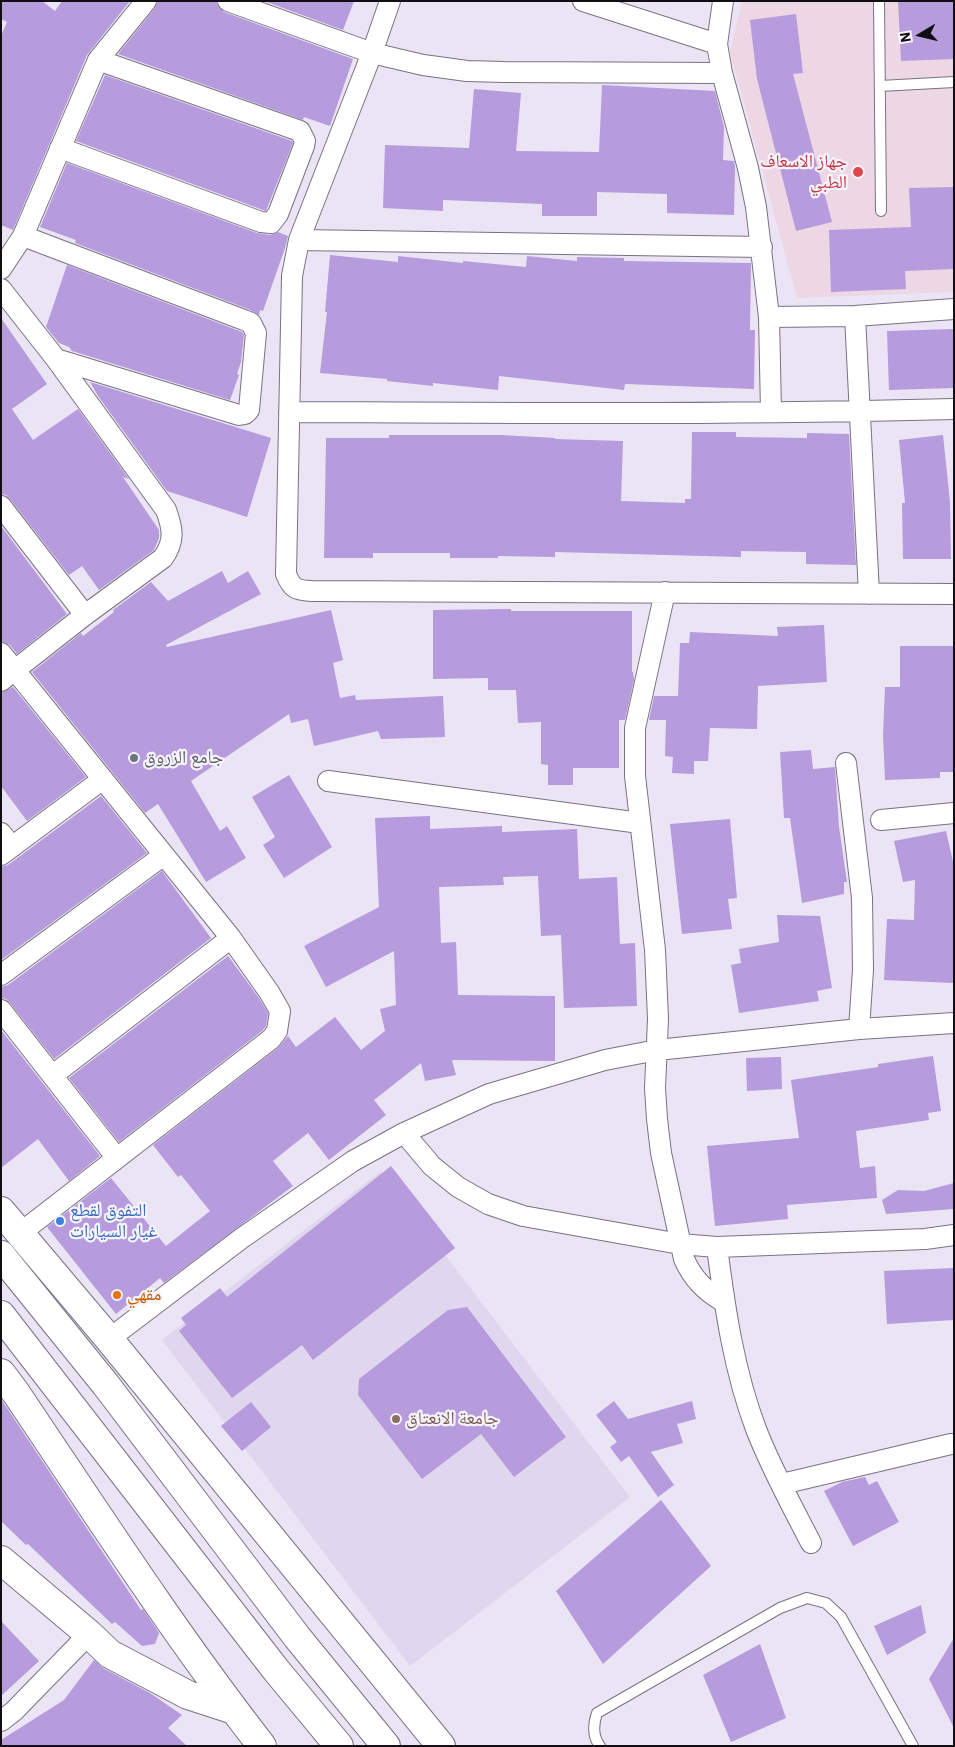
<!DOCTYPE html>
<meta charset="utf-8">
<style>
body{margin:0}
#map{position:relative;width:955px;height:1747px;overflow:hidden;background:#eae4f5;font-family:"IBM Plex Sans",sans-serif}
canvas{display:block}
.frame{position:absolute;inset:0;border:2px solid #100e13;pointer-events:none}
.north{position:absolute;left:895px;top:10px;width:50px;height:50px;-webkit-text-stroke:4px #f7f3fd;paint-order:stroke;rotate:261deg;font-size:14px;font-weight:700;line-height:20px;text-align:center;color:#100e13}
.north::after{content:'';display:block;margin:auto;width:18px;height:22px;background:#100e13;clip-path:polygon(50% 0,100% 100%,50% 72%,0 100%)}
</style>
<div id="map">
<canvas width="955" height="1747"></canvas>
<div class="frame"></div>
<div class="north">N</div>
</div>
<script>
const ctx = document.querySelector('canvas').getContext('2d');
ctx.lineJoin = 'round';
function paint(path, color) { ctx.fillStyle = color; ctx.fill(path, 'evenodd'); }
function stroke(path, color, width, dash) { ctx.strokeStyle = color; ctx.lineWidth = width; ctx.lineCap = dash ? 'butt' : 'round'; ctx.setLineDash(dash || []); ctx.stroke(path); }
function write(font, color, halo, rows, align = 'center') {
  ctx.font = font + ' "IBM Plex Sans","Noto Naskh Arabic",sans-serif'; ctx.lineWidth = 4.5; ctx.setLineDash([]); ctx.textBaseline = 'middle'; ctx.strokeStyle = halo; ctx.fillStyle = color; for (const [text, x, y, turn = 0] of rows) {
    ctx.save(); ctx.translate(x, y); ctx.rotate((+turn || 0) * Math.PI / 180); ctx.textAlign = isNaN(turn) ? turn : align; if (halo) ctx.strokeText(text, 0, 0); ctx.fillText(text, 0, 0); ctx.restore();
  }
}
paint(new Path2D(`
 M381 1171 630 1497 410 1666 162 1340Z`), '#e0d7ee');
paint(new Path2D(`
 M742 1H954V292L797 298 730 52Z`), '#edd7e4');
paint(new Path2D(`
 M1 1H42L55 11 62 1H130L87 55 13 230 1 225V36L7 22 1 19Z
 M158 1H216L219 8 224 12 353 59 330 126 304 117 303 120 118 54 155 8Z
 M264 1H354L343 30Z
 M898 1H954V59L901 61Z
 M796 14 803 73 793 74 832 222 796 231 757 79 750 20Z
 M105 75 292 141 293 143 266 211 76 141Z
 M602 85 715 91 724 127 723 160 734 161 735 167 734 215 667 213V194L597 192V216H542V204L443 200V211L383 208 385 145 469 148 474 89 521 93 516 151 599 152Z
 M67 163 257 233 270 235 278 232 288 236 285 248 263 311 260 310 259 315 248 309 75 243 76 240 40 227Z
 M954 187V269L905 271 906 289 831 292 829 230 911 227 909 188Z
 M330 255 398 262V256L463 263V261L526 267 527 256 577 261V257L624 258V261L751 263 750 330H755L754 389 625 384 624 390 499 376 498 390 433 383V386L387 381V379L320 373 327 312H325Z
 M67 265 242 332 244 335 241 362 237 374 239 375 230 400 72 351 69 347 59 343 46 327Z
 M1 318 47 384 12 409 33 440 78 409 129 479 123 477 159 530V538L154 550 99 590 82 566 69 575 10 499 6 495 1 494Z
 M954 329V388L889 390 887 331Z
 M90 382 271 438 247 517 167 491 98 396Z
 M692 432H736V437L807 438V433L849 434 856 565 806 564V552L741 551V557L555 552V557L498 556V558H450V553H373V558H324L326 438H389V435H501L555 438V439L623 441 621 501 685 503V499H691Z
 M943 435 950 502 951 559H903L902 503H905L899 440Z
 M1 526 67 614 17 654 10 645 1 641Z
 M222 571 228 583 248 571 261 594 166 645 167 647 331 610 343 660 333 663 340 698 355 695 356 700 443 696 445 737 381 739 378 731 314 746 308 719 291 723 289 714 191 781 220 831 227 826 246 858 206 882 158 804 145 813 32 672 81 633 83 636 114 612 113 610 151 582 168 601Z
 M511 609V611H632V672H633L634 680 625 720H619V768H573V785H548V765L541 764V722L518 723 516 690H488V678L433 679V610Z
 M824 625 827 682 758 686 757 729 710 728 708 761H694V774L672 773 673 757 665 756 666 720H649L654 696H678L680 643H689L690 632 778 636 777 627Z
 M900 646H954V772H940V778L885 780 883 735 885 687H900Z
 M13 687 86 777 27 821 1 786V693Z
 M811 750 813 769 835 767 839 827 847 882H844V894L802 903 790 818H784L780 752Z
 M289 775 332 847 284 878 263 845 275 837 252 797Z
 M101 796 147 853 1 960V867L8 865Z
 M430 816V829L502 826V832L577 829 579 879 617 877 620 944 635 943 637 1006 564 1008 561 935 541 936 538 876 503 877 504 885 439 887 441 943 456 942 458 995 555 996V1061L452 1060 456 1075 425 1081 421 1063 374 1100 386 1115 329 1160 308 1133 273 1161 293 1186 164 1283 160 1278 116 1314 47 1227 111 1178 166 1246 210 1211 181 1175 178 1177 153 1145 278 1048 288 1036 296 1047 335 1017 361 1050 385 1031 380 1009 396 1005 394 951 326 987 304 946 379 907 375 818Z
 M730 819 737 898 728 899 732 929 682 934 670 824Z
 M946 831 954 866V983L884 980 887 919 914 920 915 880 903 882 894 841Z
 M162 871 211 938 54 1059 10 1003 6 999 1 998V987L8 985Z
 M777 915 820 916 832 988 817 991 819 1001 739 1013 731 965 741 963 739 949 779 942Z
 M228 956 259 998 268 1013 266 1026 262 1031 119 1142 69 1078Z
 M1 1030 100 1156 69 1181 38 1139 1 1168Z
 M933 1056 941 1111 928 1113 929 1120 856 1131 860 1168 875 1166 877 1198 787 1205 788 1219 715 1226 707 1146 799 1138 791 1080 878 1067V1064Z
 M781 1057 782 1089 747 1091 746 1058Z
 M391 1166 455 1248 313 1360 302 1345 232 1398 179 1331 186 1325 181 1318 220 1288 227 1297Z
 M954 1183V1209L886 1214 882 1200 898 1190 924 1191Z
 M954 1268V1320L887 1324 884 1271Z
 M467 1307 566 1437 514 1477 481 1434 422 1479 358 1395 359 1379 448 1310Z
 M1 1399 141 1610 143 1609 159 1633 155 1644 142 1646 115 1622 112 1624 28 1544 26 1545 1 1521Z
 M614 1401 628 1419 692 1401 696 1419 677 1424 683 1443 651 1452 674 1485 658 1497 629 1456 621 1462 610 1447 617 1442 596 1415Z
 M251 1402 271 1427 242 1451 221 1426Z
 M865 1477 869 1485 877 1481 899 1522 853 1546 824 1491 842 1482Z
 M661 1500 711 1566 603 1664 556 1591Z
 M921 1605 926 1633 887 1655 874 1626Z
 M1 1621 39 1661 1 1696Z
 M954 1638V1728L929 1679Z
 M760 1644 786 1718 731 1742 703 1675Z
 M94 1660 103 1668 150 1693 182 1715 168 1728 187 1746H1V1740L64 1700Z`), '#b69bdd');
const lane = new Path2D(`
 M879 1 881 211
 M880 86 954 82
 M600 1746C592 1736 593 1725 597 1713L780 1608 807 1598 826 1603 841 1617 913 1746`);
const street = new Path2D(`
 M228 1 372 53 423 65 467 71 504 72 722 73
 M390 1 372 53 299 240 292 276 286 574C292 589 296 590 311 591L954 594
 M583 1 717 44
 M723 1 717 44 722 73 748 168 756 207 769 317 771 412
 M60 148 261 222 271 223 278 214 304 146 305 141 300 131 98 60
 M23 236 244 320 251 323 256 333 249 410 245 414 239 415 56 359
 M299 240 762 247
 M1 269 23 236 98 60 146 1
 M1 289 56 359 166 510C173 529 175 541 163 558L85 615 1 681
 M855 316 869 594
 M769 317 855 316 954 309
 M289 412C511 413 732 415 954 409
 M1 506 85 615
 M665 592 635 728V776L655 950 658 1019 655 1088 657 1119 661 1153 684 1259C693 1279 705 1291 724 1302
 M1 653 231 938 269 992 280 1011 277 1031 271 1039 19 1234
 M846 763 862 898 863 970 859 1029
 M328 781 640 823
 M881 820 954 813
 M1 833 12 847
 M1 855 103 779
 M1 975 164 855
 M1 1010 116 1157
 M53 1075 231 938
 M404 1133 432 1166 458 1187 488 1204 523 1216 680 1244 717 1247 925 1239 954 1235
 M717 1247C725 1309 734 1371 756 1429 771 1468 792 1506 811 1543
 M109 1339 242 1238 353 1161 404 1133 489 1094 605 1060 657 1050 859 1029 954 1023
 M782 1484 951 1444
 M1 1721 14 1711 89 1634`);
const secondary = new Path2D(`
 M1 1211 109 1339 441 1746
 M1 1373 16 1393C96 1512 174 1633 262 1746
 M1 1560 89 1634 110 1654 188 1695 234 1710`);
const highway = new Path2D(`
 M1 1255 106 1385 297 1637 386 1746
 M1 1315 276 1670 339 1746`);
stroke(lane, '#787281', 12);
stroke(street, '#787281', 22);
stroke(secondary, '#787281', 30);
stroke(highway, '#787281', 30);
stroke(lane, '#fff', 10);
stroke(street, '#fff', 20);
stroke(secondary, '#fff', 28);
stroke(highway, '#fff', 28);
for (const [x, y, r, color] of [
 [858,172,6,"#e0444e"],
 [134,758,5,"#6b7280"],
 [60,1221,5,"#3f7fe0"],
 [117,1295,5,"#e8710a"],
 [396,1419,5,"#8d6e63"]
]) { const dot = new Path2D(); dot.arc(x, y, r, 0, 2 * Math.PI); ctx.fillStyle = color; ctx.fill(dot); stroke(dot, '#f7f3fd', 2); }
write('18px', '#be3a42', '#f7f3fd', [
 ["جهاز الاسعاف",847,162],
 ["الطبي",847,183]
], 'right');
write('18px', '#5b616d', '#f7f3fd', [
 ["جامع الزروق",144,758]
], 'left');
write('18px', '#366cbe', '#f7f3fd', [
 ["التفوق لقطع",70,1211],
 ["غيار السيارات",70,1232]
], 'left');
write('18px', '#c56008', '#f7f3fd', [
 ["مقهي",127,1295]
], 'left');
write('18px', '#785e54', '#f7f3fd', [
 ["جامعة الانعتاق",406,1419]
], 'left');
</script>
